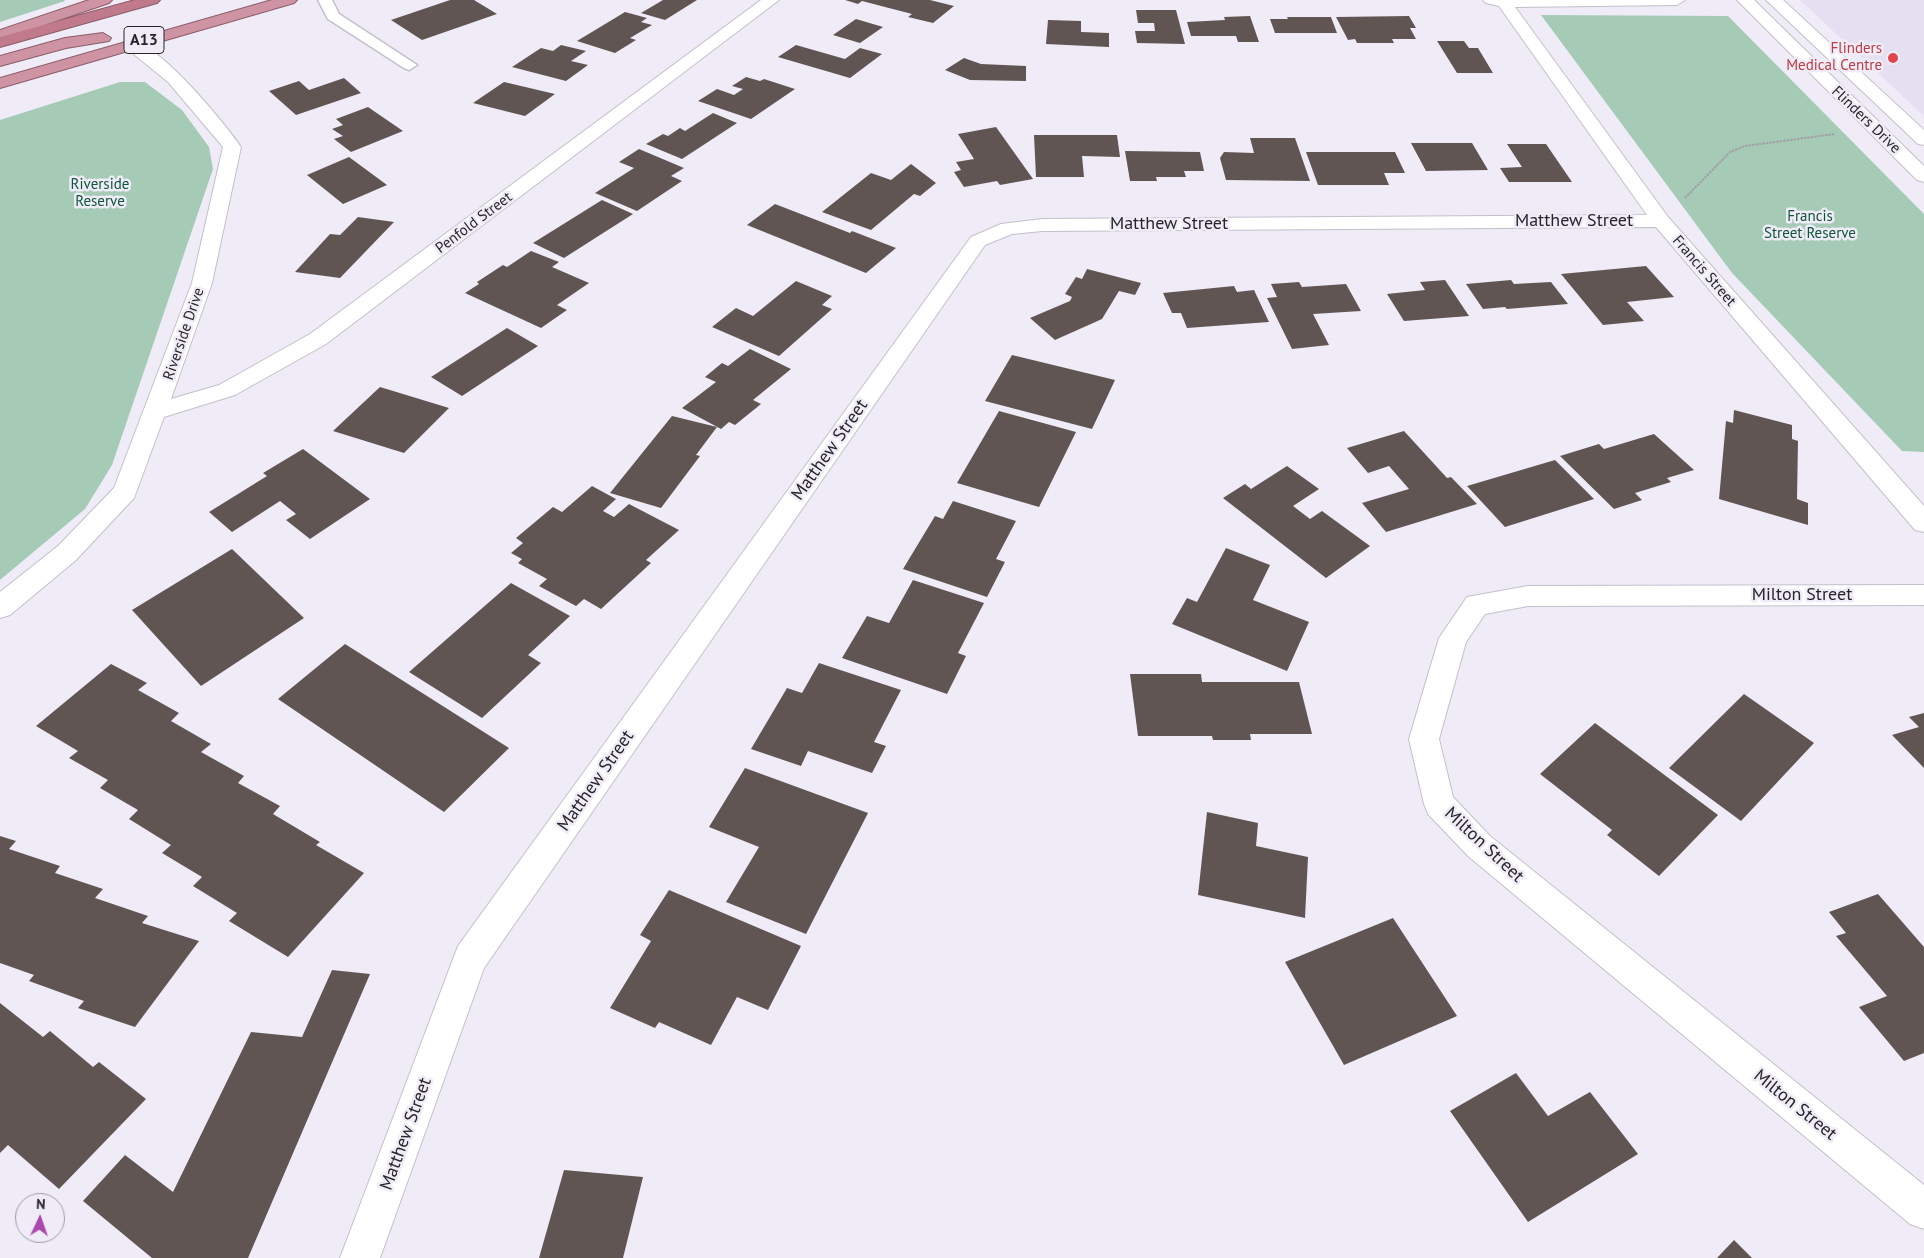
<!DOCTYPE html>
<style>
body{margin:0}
#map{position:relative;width:1924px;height:1258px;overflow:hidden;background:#efecf7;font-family:"PT Sans",sans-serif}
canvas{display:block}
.north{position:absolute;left:15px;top:1193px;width:50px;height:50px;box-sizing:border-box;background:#efecf7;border:1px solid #9f9ca5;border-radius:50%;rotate:3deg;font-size:14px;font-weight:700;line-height:20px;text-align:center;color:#272529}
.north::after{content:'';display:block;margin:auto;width:18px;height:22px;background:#ab48af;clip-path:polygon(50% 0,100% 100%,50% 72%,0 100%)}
</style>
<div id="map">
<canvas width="1924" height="1258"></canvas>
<div class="north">N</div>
</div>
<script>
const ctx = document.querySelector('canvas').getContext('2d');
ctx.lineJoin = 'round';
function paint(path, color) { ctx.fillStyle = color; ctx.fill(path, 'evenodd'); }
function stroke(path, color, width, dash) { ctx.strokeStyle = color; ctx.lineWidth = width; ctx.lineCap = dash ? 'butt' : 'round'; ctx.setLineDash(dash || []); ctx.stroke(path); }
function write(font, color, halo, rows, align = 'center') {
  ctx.font = font + ' "PT Sans",sans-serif'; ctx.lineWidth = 5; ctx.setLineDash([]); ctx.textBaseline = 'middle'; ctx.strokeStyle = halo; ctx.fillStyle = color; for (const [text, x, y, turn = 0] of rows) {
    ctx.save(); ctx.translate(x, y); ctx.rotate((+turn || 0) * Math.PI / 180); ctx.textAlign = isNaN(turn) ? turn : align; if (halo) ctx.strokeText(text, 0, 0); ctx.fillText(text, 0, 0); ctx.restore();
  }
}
paint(new Path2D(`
 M1800 0H1924V116Z`), '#e4dff1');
paint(new Path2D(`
 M0 0H64L65 1 0 22Z
 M1541 15 1728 16 1924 214V452L1902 451 1732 273Z
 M120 82H145L182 110 209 147 213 169 112 465 85 509 0 580V120Z`), '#a5cbb7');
paint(new Path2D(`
 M450 0H474L497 14 422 40 391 20Z
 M663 0H697L665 20 641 13Z
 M845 0H930L954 6 933 23 908 17 912 14 862 1 858 4Z
 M1136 10H1176L1185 44 1137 43 1135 31H1155L1154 23H1138Z
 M625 12 647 18 641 22 652 25 630 38 636 40 615 53 577 41Z
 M1250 16 1259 42H1238L1236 36H1191L1187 22 1225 20 1224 17Z
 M1409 16 1416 28H1410L1416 39H1392L1394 43H1357L1355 39 1348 40 1336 17Z
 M1287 17H1331L1337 33H1275L1270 19H1288Z
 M856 19 883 27 860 43 833 35Z
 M1048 20 1081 21V32L1109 33V47L1046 44Z
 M1437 41H1464L1469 48H1478L1493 73H1457Z
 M561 45 586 51 571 61 588 65 566 81 512 67 541 48 553 51Z
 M796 45 845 59 860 48 882 54 850 78 778 57Z
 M964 58 981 64 1026 66V81L970 80 945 70Z
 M746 77 760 81 764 79 795 89 751 119 698 101 717 89 734 95 743 89 732 86Z
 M344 78 361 93 296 115 269 91 299 81 309 90Z
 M504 82 555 94 525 116 473 103Z
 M368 107 403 131 351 152 334 139 343 136 332 129 343 125 336 119Z
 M713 113 737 123 682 159 646 144 663 134 668 136 680 128 685 131Z
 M996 127 1033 179 1000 185 997 181 964 187 954 172 961 170 956 162 974 159 958 134Z
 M1034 135H1117L1120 157 1082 156 1084 177H1036Z
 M1250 138H1295L1310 181 1226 180 1220 158 1224 152 1254 153Z
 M1411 143H1472L1488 170 1426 171Z
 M1507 144H1546L1572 182H1509L1500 168 1522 167Z
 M639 149 684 168 671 176 682 181 637 211 595 193 634 168 619 162Z
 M1125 151 1200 152 1204 171H1184L1186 177H1156L1157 181H1130Z
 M1306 152H1395L1405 173H1384L1389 185H1318Z
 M349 157 387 185 343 204 307 175Z
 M911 164 936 183 920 196 914 194 871 230 822 212 871 173 891 180Z
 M602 200 633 214 564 258 533 243Z
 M775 204 850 233 852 231 896 248 866 273 747 225Z
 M358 217 394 222 340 278 295 272 330 234 340 235Z
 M531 251 559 262 552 267 589 283 557 305 567 310 541 328 465 293 479 284 477 282 503 265 507 267Z
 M1646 266 1674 297 1627 302 1644 321 1603 325 1561 274Z
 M1087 269 1141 283 1135 295 1119 291 1102 319 1055 340 1030 318 1070 301 1072 297 1065 294 1076 277 1082 279Z
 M1445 280 1469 316 1404 321 1387 294 1425 290 1420 282Z
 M1511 280 1514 284 1551 282 1568 304 1507 309 1505 307 1483 309 1466 284Z
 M796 281 832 296 822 305 832 309 779 356 712 327 736 308 753 316Z
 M1299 282 1302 287 1346 284 1361 311 1313 314 1329 345 1292 349 1267 298 1277 297 1271 284Z
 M1234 286 1237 292 1254 290 1269 322 1187 328 1181 313H1172L1163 293Z
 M507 328 538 346 462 396 431 377Z
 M750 349 791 369 753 400 761 404 735 425 729 422 721 429 682 408 716 382 705 377 722 363 728 366Z
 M1012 355 1115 380 1092 429 985 401Z
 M380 387 449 408 404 453 333 431Z
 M1734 410 1792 425V439L1798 441 1797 499 1808 503V525L1719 499 1726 421 1733 423Z
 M999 411 1076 432 1039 507 957 483Z
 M672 416 717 427 696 455 700 456 661 508 610 493Z
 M1404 431 1447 478 1451 477 1477 504 1386 532 1362 503 1409 489 1389 466 1368 473 1347 448Z
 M1654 434 1694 470 1667 478 1671 482 1635 493 1642 500 1614 509 1560 456 1599 444 1604 449Z
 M303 449 370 499 310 539 286 520 296 514 280 501 232 532 209 512 267 476 263 473Z
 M1555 460 1594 499 1505 527 1467 486Z
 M1287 466 1319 489 1293 506 1310 519 1322 511 1370 546 1326 578 1223 498 1245 484 1251 489Z
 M592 486 616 499 603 511 614 517 629 504 679 530 646 560 651 563 601 609 584 599 576 606 539 586 547 579 518 563 522 559 511 553 523 543 516 538 553 507 562 512Z
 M953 501 1016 521 996 559 1005 562 987 597 903 569 935 516 943 519Z
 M1226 548 1270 565 1253 600 1309 622 1287 671 1172 624 1187 598 1197 602Z
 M232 549 304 618 201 686 132 610Z
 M913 580 984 603 958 653 966 656 947 694 842 658 867 616 889 623Z
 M511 583 570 616 528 655 541 663 482 718 409 672Z
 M345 644 509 748 444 812 278 699Z
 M819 663 901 690 874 742 886 746 872 773 808 751 801 766 751 749 787 688 802 693Z
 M111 664 147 683 138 690 179 713 171 721 211 744 201 752 244 776 238 783 280 806 273 814 320 842 316 845 364 873 288 957 229 921 237 913 193 886 202 877 162 853 171 845 129 819 138 810 100 788 108 780 69 758 78 751 36 726Z
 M1130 674H1201L1202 682H1299L1312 734H1250L1251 740H1213L1212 736H1138Z
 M1744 694 1814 743 1741 821 1669 768Z
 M1924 713V768L1892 735 1919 727 1909 717Z
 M1595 723 1718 815 1659 876 1607 835 1612 830 1540 774Z
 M745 768 868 813 806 934 726 902 759 847 709 827Z
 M1207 812 1258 823 1256 846 1308 857 1305 918 1198 895Z
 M0 836 16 841 9 849 60 866 55 873 103 889 95 898 148 916 142 923 199 941 135 1027 78 1008 84 1001 29 981 34 975 0 963Z
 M669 890 801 946 768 1010 737 997 711 1045 659 1022 655 1028 610 1008 651 941 640 935Z
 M1878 894 1924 947V1053L1904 1061 1859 1007 1887 996 1836 936 1846 933 1829 912Z
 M1393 918 1457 1016 1344 1065 1285 962Z
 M332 970 370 974 248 1258H152L83 1201 125 1155 173 1192 251 1032 302 1037Z
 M0 1003 43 1037 50 1031 93 1067 99 1062 146 1099 59 1189 8 1145 0 1153Z
 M1516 1073 1548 1116 1590 1092 1638 1154 1528 1222 1450 1111Z
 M564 1170 643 1177 623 1258H539Z
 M1734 1240 1752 1258H1717Z`), '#605553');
const service = new Path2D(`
 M318 0H332L339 14 417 65 409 70 404 68 328 19Z`);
const minor = new Path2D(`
 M761 0H779L326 344 235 395 164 417 134 498 76 560 10 615 0 618V592L58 546 114 488 192 283 223 147 168 82 125 47 123 44 125 41C153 34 225 124 241 147L212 283 171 399 219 385 310 334Z
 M1483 0H1685L1677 5 1515 7 1668 217 1924 506V532L1915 530 1656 227 1042 231 1012 234 985 245 484 968 380 1258H340L458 946 971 237 1001 224 1042 219 1647 215 1499 6 1486 3Z
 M1924 585V605L1528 606 1485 614 1466 642 1439 739 1453 797 1490 836 1924 1185V1229L1910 1224 1468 856 1428 814 1424 804 1409 739 1439 638 1467 597 1528 586Z`);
const tertiary = new Path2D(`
 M1737 0H1754L1924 166V182L1917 180Z
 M1766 0H1783L1924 130V145L1918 144Z`);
const trunk = new Path2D(`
 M89 0H112L109 3 0 40V30Z
 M272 0H297L294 3 0 88V78Z
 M103 33 111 38 109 41 66 48 0 66V56L65 38Z`);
const motorway = new Path2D(`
 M135 0H160L157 3 0 47V37Z`);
stroke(service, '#c2c0ca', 3);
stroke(minor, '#c2c0ca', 2);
stroke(tertiary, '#c2c0ca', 2);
stroke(trunk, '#8b5c69', 2);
stroke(motorway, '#8b5c69', 2);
stroke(new Path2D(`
 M1685 198 1730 152 1745 146 1835 134`), '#a29fa7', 2, [2.5, 1]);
paint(service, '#fff');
paint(minor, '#fff');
paint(tertiary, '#fff');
paint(trunk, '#ce94a3');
paint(motorway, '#c17a8c');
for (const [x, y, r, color] of [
 [1893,58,6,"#e0444e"]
]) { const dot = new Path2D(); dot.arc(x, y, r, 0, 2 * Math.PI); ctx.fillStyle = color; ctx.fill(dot); stroke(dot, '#efecf7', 2); }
write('15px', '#be3a42', '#efecf7', [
 ["Flinders",1882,49],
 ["Medical Centre",1882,66]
], 'right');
write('15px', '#272529', '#efecf7', [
 ["Flinders Drive",1866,120,44],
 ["Penfold Street",474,223,-37],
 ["Francis Street",1704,271,49],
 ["Riverside Drive",184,334,-71]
]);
write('15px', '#0d5439', '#efecf7', [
 ["Riverside",100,185],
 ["Reserve",100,202],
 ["Francis",1810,217],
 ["Street Reserve",1810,234]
]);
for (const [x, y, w] of [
 [144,40,40]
]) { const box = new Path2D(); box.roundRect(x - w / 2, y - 13.5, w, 27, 4); ctx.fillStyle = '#efecf7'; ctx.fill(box); stroke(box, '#272529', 1); }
write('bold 16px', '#272529', null, [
 ["A13",144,40]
]);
write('18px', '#272529', '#efecf7', [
 ["Matthew Street",1574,221],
 ["Matthew Street",1169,224],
 ["Matthew Street",830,450,-55],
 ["Milton Street",1802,595],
 ["Matthew Street",596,781,-55],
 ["Milton Street",1484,845,43],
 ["Milton Street",1795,1105,39],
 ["Matthew Street",406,1134,-70]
]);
</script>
